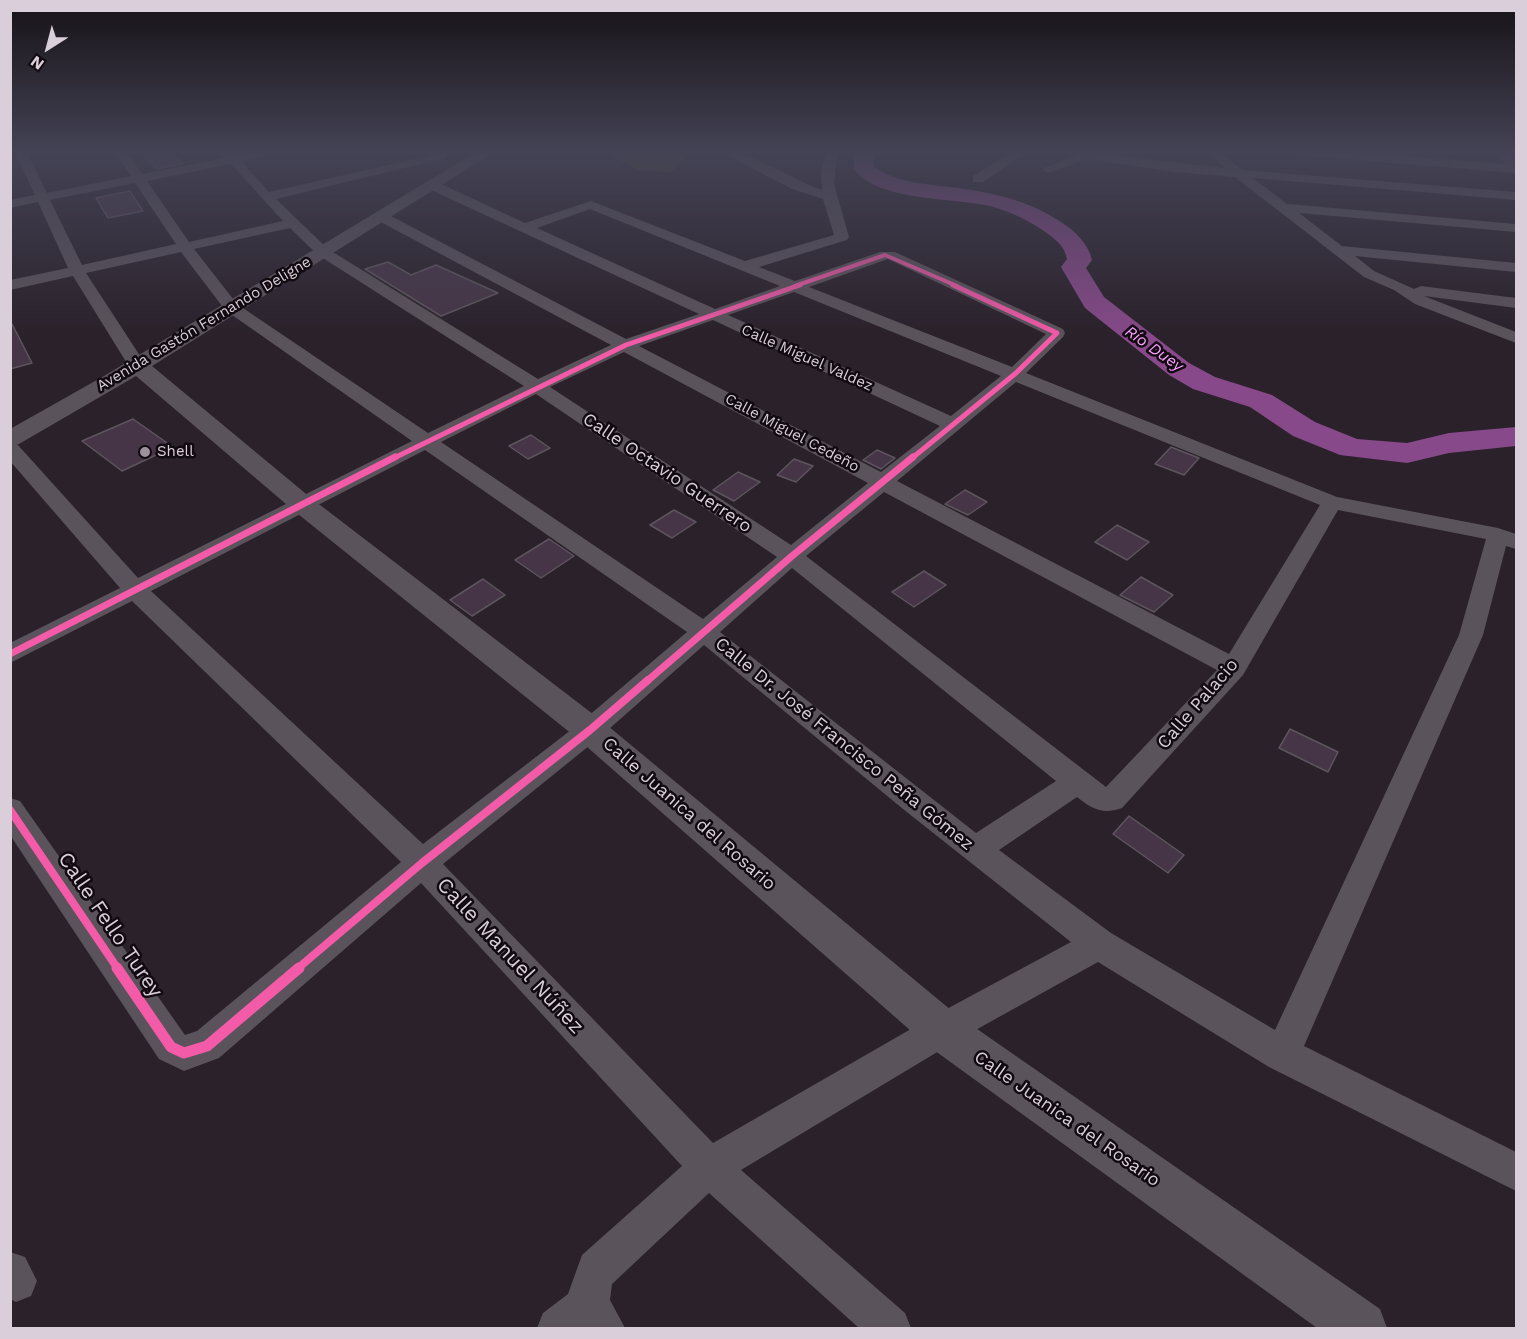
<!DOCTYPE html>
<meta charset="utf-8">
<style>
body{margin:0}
#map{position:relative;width:1527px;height:1339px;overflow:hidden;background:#2a212a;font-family:"Work Sans",sans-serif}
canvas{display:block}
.frame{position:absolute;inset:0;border:12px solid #d9ced9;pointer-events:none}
.north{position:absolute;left:18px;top:18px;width:60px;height:60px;-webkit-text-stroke:4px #110a11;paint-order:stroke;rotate:216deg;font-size:16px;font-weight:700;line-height:24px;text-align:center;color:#d9ced9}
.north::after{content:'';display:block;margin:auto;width:21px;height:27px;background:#d9ced9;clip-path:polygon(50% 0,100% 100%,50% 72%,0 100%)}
</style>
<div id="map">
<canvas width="1527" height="1339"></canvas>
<div class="frame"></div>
<div class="north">N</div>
</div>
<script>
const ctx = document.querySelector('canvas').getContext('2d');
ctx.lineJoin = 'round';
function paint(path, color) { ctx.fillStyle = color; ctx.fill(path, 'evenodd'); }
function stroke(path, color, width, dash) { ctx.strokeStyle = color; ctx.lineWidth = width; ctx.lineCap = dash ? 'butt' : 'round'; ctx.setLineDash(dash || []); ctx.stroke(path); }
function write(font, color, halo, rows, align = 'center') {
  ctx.font = font + ' "Work Sans",sans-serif'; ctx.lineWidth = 5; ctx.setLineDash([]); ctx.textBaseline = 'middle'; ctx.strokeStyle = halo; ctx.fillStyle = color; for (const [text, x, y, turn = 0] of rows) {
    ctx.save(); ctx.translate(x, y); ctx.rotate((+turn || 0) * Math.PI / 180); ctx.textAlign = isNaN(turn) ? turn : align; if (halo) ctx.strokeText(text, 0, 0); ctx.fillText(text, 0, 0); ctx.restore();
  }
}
paint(new Path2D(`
 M604 151H687L691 153 671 172 638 170Z`), '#444516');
paint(new Path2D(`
 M853 151H873L874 167C899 184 929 184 958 188 994 193 1030 201 1061 222 1075 231 1088 243 1092 260L1086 268 1104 297 1189 363 1215 377 1272 395 1315 422 1357 439 1407 443 1449 433 1516 427V446L1449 453 1407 463 1340 455 1293 436 1250 407 1193 389 1169 375 1085 308 1061 267 1067 259C1064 245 1055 239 1044 231 1028 220 1009 211 990 206 954 198 876 201 854 169Z`), '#874989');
const building = new Path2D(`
 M138 151H169L183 164 157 169Z
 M130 191 143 211 108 218 96 198Z
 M388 262 411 275 436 265 498 293 441 316 365 269Z
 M10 320 32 363 10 369Z
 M133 419 173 447 122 471 82 441Z
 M531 435 550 448 528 459 509 446Z
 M1171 447 1199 458 1184 475 1155 464Z
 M877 450 895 458 881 469 863 460Z
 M794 459 813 466 796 482 777 475Z
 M738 472 760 482 734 501 713 490Z
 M965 490 987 502 968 515 945 504Z
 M674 510 696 522 672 538 650 525Z
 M1117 525 1149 542 1127 560 1095 542Z
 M549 539 574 556 541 578 515 560Z
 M924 571 946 585 914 607 892 592Z
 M1141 577 1173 595 1154 612 1120 595Z
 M483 579 505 595 472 616 450 600Z
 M1290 729 1338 752 1328 772 1279 748Z
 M1129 816 1184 855 1168 873 1113 834Z`);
paint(building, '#453546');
stroke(building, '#5d555d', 1.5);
paint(new Path2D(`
 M14 151H26L47 193 131 176 114 151H126L142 174 225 158 220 151H233L237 156 259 151H285L242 162 269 192 446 152V158L276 199 328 249 538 379 611 345 377 220V214H387L626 339 699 314 429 189V183H439L525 223 591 201 745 261 834 235 823 199 792 189 719 151C754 151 789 179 822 190L821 174 826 151H838L834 184 849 237 847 240 759 267 795 281 880 252H895L1063 329 1065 333 1063 337 1026 373 1337 497 1498 528 1516 534V549L1506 546 1483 635 1304 1046 1516 1152V1191L1269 1067 1098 962 954 1042 741 1170 905 1313 911 1328H859L709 1193 612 1284 610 1300 625 1328H537L543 1313 568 1294 582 1255 682 1166 421 883 219 1058 184 1071 159 1059 10 835V798L20 801 185 1035 197 1031 401 862 132 601 10 663V643L120 588 10 461V442L17 444 138 578 412 441 225 310 181 252 86 273 146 365 137 370 128 365 73 276 10 290V280L68 268 38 202 10 208V200L35 195ZM231 164 283 221 189 242 147 181ZM135 183 176 244 82 265 50 200ZM590 209 780 286 715 309 537 228ZM290 228 318 255 524 386 428 433 237 304 194 249ZM888 259 1046 334 1012 367 809 287ZM794 292 1001 376 951 416 728 315ZM713 320 940 426 881 472 639 346ZM624 352 868 483 791 545 550 387ZM1016 382 1320 505 1229 654 897 481ZM536 394 777 557 703 619 441 442ZM425 450 687 632 580 723 423 844 151 591ZM884 492 1217 670 1106 787 806 556ZM1338 510 1486 539 1459 635 1275 1030 1111 933 999 850 1077 797C1092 809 1103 815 1122 808L1243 675ZM792 568 1056 781 976 833 720 632ZM704 645 903 809 1071 942 930 1018 713 1143 443 864 600 737Z
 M1014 151H1029L983 182H973V176Z
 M1086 151H1104L1102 154 1225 168 1204 151H1218L1242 170 1516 192V200L1253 178 1287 204 1516 224V232L1299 213 1342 246 1516 263V272L1355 256 1374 271 1414 289 1421 286 1516 298V308L1424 296 1516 332V343L1415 304 1394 290 1364 277 1235 177 1174 172 1088 159 1048 173 1042 169Z
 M1289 151H1343L1516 165V173L1295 155Z
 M10 1252 25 1257 37 1281 31 1296 16 1302 10 1299Z`), '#5b535b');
paint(new Path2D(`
 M478 151H496L152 366 311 498 602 721 957 1015 1380 1309 1387 1328H1317L927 1045 578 739 293 510 136 376 19 444 10 446V429L104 376Z
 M1495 151H1510L1516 159V172L1511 171Z`), '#5b535b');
stroke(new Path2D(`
 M795 286 885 255 957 286`), '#f35aa7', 4);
stroke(new Path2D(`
 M392 459 626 345 800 285
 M911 459 1016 373 1057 333 953 285`), '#f35aa7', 5);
stroke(new Path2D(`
 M10 654 395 457
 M646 682 792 556 913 457`), '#f35aa7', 7);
stroke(new Path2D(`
 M10 810 118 969
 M297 969 422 863 590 730 648 680`), '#f35aa7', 8);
stroke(new Path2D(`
 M117 968 171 1047 184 1053 207 1046 299 968`), '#f35aa7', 11);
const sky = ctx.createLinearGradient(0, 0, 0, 339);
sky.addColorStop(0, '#171217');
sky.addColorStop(0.45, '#444355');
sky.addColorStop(1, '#44435500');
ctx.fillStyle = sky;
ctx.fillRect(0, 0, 1527, 339);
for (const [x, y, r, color] of [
 [145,452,6,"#9c919c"]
]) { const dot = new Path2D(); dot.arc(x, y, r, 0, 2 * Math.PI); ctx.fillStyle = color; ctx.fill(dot); stroke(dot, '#110a11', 2); }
write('15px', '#d9ced9', '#110a11', [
 ["Avenida Gastón Fernando Deligne",204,324,-31],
 ["Calle Miguel Valdez",807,358,24],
 ["Calle Miguel Cedeño",792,433,28]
]);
write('15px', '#d9ced9', '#110a11', [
 ["Shell",157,452]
], 'left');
write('italic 16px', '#faa0fd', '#110a11', [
 ["Río Duey",1154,349,35]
]);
write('18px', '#d9ced9', '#110a11', [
 ["Calle Octavio Guerrero",667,473,34],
 ["Calle Palacio",1198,704,-49],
 ["Calle Dr. José Francisco Peña Gómez",844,744,39],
 ["Calle Juanica del Rosario",689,814,41],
 ["Calle Juanica del Rosario",1067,1119,35]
]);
write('21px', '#d9ced9', '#110a11', [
 ["Calle Fello Turey",110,925,56],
 ["Calle Manuel Núñez",510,956,47]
]);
</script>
